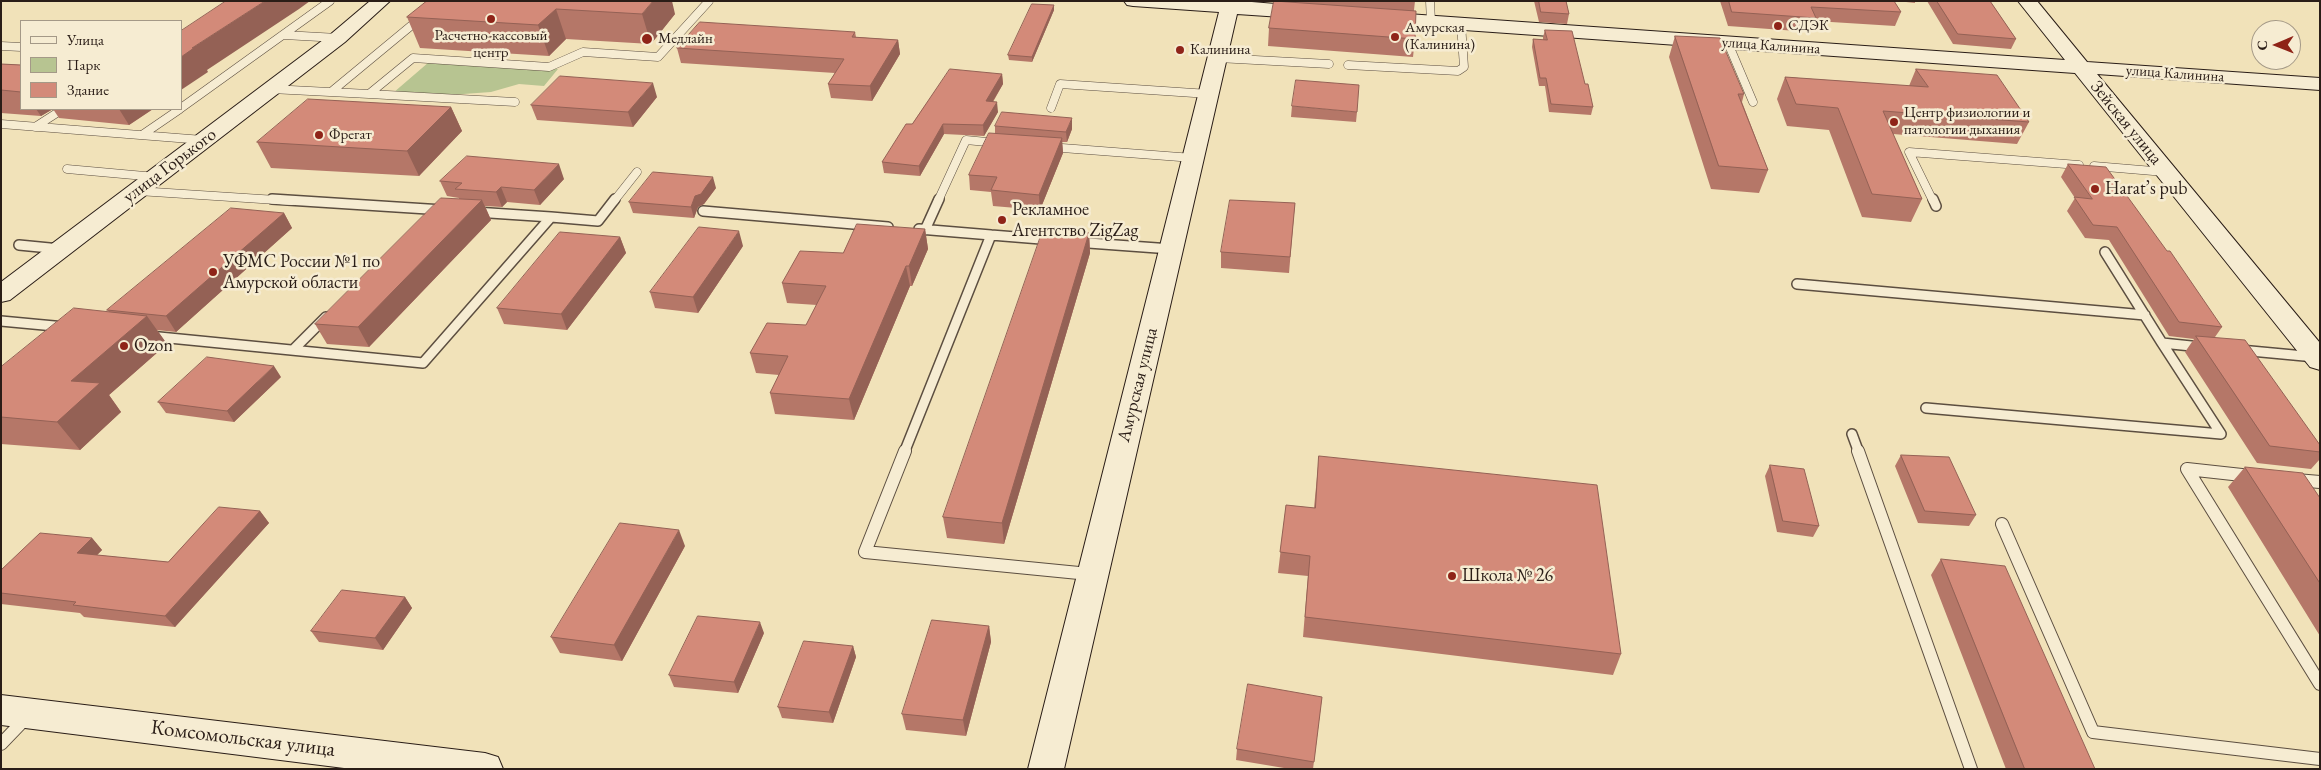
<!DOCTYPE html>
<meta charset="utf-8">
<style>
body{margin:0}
#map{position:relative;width:2321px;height:770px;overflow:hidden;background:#f1e2b9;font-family:"EB Garamond",serif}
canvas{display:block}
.frame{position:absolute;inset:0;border:2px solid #2a1d17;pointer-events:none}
.legend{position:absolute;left:20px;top:20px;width:162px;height:90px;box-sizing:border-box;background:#f6ecd2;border:1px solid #a49987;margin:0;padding:6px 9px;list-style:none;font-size:15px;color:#2a1d17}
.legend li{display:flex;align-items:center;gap:10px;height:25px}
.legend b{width:25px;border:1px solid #a49987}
.north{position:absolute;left:2251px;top:20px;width:50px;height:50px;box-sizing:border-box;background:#f6ecd2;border:1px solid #a49987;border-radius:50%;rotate:269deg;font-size:14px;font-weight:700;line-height:20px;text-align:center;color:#2a1d17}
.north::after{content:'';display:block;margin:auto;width:18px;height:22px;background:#8f2418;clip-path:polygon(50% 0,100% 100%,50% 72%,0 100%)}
</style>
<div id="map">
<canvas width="2321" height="770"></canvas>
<div class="frame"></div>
<ul class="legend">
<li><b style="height:6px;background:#f6ecd2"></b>Улица</li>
<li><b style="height:14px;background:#b7c491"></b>Парк</li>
<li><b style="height:14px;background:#d38a79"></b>Здание</li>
</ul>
<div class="north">С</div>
</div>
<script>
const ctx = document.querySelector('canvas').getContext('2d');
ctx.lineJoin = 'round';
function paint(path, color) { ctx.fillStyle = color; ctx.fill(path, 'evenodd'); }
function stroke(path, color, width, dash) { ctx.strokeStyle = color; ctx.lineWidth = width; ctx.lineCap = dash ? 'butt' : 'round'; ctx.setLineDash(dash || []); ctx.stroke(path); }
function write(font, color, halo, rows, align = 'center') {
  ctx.font = font + ' "EB Garamond",serif'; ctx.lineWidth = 5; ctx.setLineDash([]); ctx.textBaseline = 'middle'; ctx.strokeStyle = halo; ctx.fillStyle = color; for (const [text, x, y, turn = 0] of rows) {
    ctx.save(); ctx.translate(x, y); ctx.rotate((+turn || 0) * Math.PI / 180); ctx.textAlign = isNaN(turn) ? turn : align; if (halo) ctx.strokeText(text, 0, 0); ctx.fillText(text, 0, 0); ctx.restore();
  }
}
paint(new Path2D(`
 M429 62 558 69 544 86 519 84 491 92 436 96 393 93Z`), '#b7c491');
const laneFar2 = new Path2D(`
 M1430 1 1431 22
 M284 35 338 38
 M1728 43 1753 102
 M1 46 21 47
 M1218 58 1329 64
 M1348 65 1458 71 1464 67 1461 24
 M271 89 369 94 413 58 549 67 583 52 658 57 709 1
 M331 92 441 1
 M369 94 515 102
 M181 108 330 1
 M1051 108 1060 84 1209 94
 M1 124 203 140
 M35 127 63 109
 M142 135 180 109
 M1049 147 1193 158
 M2094 166 2165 172
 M67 169 156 177
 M138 191 292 201
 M614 201 637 172
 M938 201 966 140 997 143
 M1933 201 1909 152 2079 165`);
const laneFar1 = new Path2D(`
 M272 199 443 210
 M1933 199 1936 206
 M703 211 888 227
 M551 217 598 221 615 199
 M919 229 991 235
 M925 230 939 199
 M1075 242 1171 249
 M19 245 60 249
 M2105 252 2162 343
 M1797 284 2145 315
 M1 321 65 327
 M149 336 423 363 551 217 475 212
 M293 350 326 317
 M2240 350 2315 357
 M1926 408 2221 434 2162 343 2201 347
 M1852 434 1859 453
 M904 453 991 235 1053 240`);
const lane = new Path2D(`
 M905 451 865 552 1089 574
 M1858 451 1971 769
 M2251 476 2187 469 2320 684
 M2296 480 2320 482
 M2002 524 2093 732 2320 759
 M1 744 26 718`);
const secondary = new Path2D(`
 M370 1H390L345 42 10 300 1 302V282L331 34Z
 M1124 1H1240L1311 7 1318 9 1320 13 1318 17 1311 19 1237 14 1064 769H1028L1219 12 1133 6 1127 5Z
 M2018 1H2037L2087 62 2320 78V90L2097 74 2320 343V370L2310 367 2075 73 1379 24 1372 22 1370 18 1372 14 1379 12 2065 60Z
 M1 695 485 753 498 757 503 769H352L1 725Z`);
stroke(laneFar2, '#5c4e40', 9);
stroke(laneFar1, '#5c4e40', 12);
stroke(lane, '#5c4e40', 14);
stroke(secondary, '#2a1d17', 2);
stroke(laneFar2, '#f6ecd2', 8);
stroke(laneFar1, '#f6ecd2', 9);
stroke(lane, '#f6ecd2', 12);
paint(secondary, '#f6ecd2');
paint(new Path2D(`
 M427 1 675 14 651 44 566 39 549 56 420 48 407 17Z
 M1274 1H1415L1414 10 1415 39 1413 57 1268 46 1269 28Z
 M1534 1H1566L1569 14 1567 24 1539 22Z
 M1720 1H1894L1901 12 1895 26 1815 21 1811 32 1728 26Z
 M1897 1H1915V3Z
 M1927 1H1990L2016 39 2011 49 1953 44Z
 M1054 5V10L1032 62 1009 60 1008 55Z
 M1545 30 1585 84 1593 107 1591 115 1549 112 1545 86H1539L1532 47 1533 39 1543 40V37Z
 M855 32 856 37 898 40 900 54 872 101 831 98 828 84 835 73 681 63 677 48Z
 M1675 36 1744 94 1742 102 1768 170 1759 193 1711 189 1669 57Z
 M1 64 21 65V109H153L129 125 59 118 53 109 41 116 1 113Z
 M1916 69 2029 122 2017 144 1893 134 1922 199 1911 222 1862 217 1829 130 1787 126 1777 99 1785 77 1909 86Z
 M1002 74 1003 84 993 102 998 112 984 136 944 134 920 176 884 173 882 162 912 124Z
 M657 97 633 127 537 120 531 105Z
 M1292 106 1357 112 1356 122 1291 117Z
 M451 107 462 131 419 176 271 168 257 142Z
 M995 126 1072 129 1067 142H1062L1063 153 1040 210 993 206 991 192 970 190 969 175 995 133Z
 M2068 164 2222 327 2215 337 2320 445V459L2311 469 2257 463 2185 352 2194 339 2169 336 2109 240 2085 238 2067 211 2075 198 2061 177Z
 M564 179 540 205 507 202 502 207 485 206 491 220 369 347 327 344 315 324 459 199V198L447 196 440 181Z
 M716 188 704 204 698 207 694 218 633 213 629 202Z
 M1295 203 1289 273 1221 268V252Z
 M284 213 292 228 176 332 157 330 167 344 109 395 121 412 80 450 1 444V367L109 312 107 310Z
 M925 229 928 249 912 286H910L854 420 775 414 770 393 779 375 756 373 750 353 806 325 817 305 787 303 782 283 843 253Z
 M1089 233 1090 253 1004 544 947 538 943 517Z
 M620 237 626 253 567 330 504 324 497 308Z
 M743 246 698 313 655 308 650 292Z
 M281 377 234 422 166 413 158 402Z
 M1901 455 1976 515 1969 526 1918 523 1895 466Z
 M1319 456 1621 654 1613 675 1303 637 1308 576 1278 573 1286 505 1314 508Z
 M1770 465 1819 526 1813 537 1777 532 1765 476Z
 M2245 467 2320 498V636L2228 487Z
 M260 511 269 523 175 627 84 617 80 613 1 604V570L92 538 102 550 97 555 168 562Z
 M685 546 622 661 560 653 551 637Z
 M1941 559 2095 769H2006L1931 575Z
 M405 597 412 608 383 650 319 642 311 631Z
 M989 626 991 642 966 736 906 730 902 714Z
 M764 633 738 693 674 687 669 675Z
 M853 646 856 657 833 723 782 718 778 707Z
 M1322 697 1313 769H1290L1236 760 1237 749Z`), '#b57768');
paint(new Path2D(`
 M265 1H310L299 9 207 70 208 72 181 90V57L192 48Z
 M653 1H672L675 14 651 44 642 14Z
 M1054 5V10L1032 62V57Z
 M556 9 566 39 549 56 538 25Z
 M898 40 900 54 872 101 870 86Z
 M1002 74 1003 84 987 111 986 101Z
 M653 83 657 97 633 127 628 112Z
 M997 102 998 112 984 136 983 125Z
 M451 107 462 131 419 176 407 151Z
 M36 109H53L41 116Z
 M119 109H153L129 125Z
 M1072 118V129L1067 142 1066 132Z
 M943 124 944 134 920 176 919 166Z
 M1062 138 1063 153 1040 210 1039 195Z
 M559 164 564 179 540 205 534 190Z
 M713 177 716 188 704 204 698 207 694 218 691 207 695 196Z
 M501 187 507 202 502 207 496 192Z
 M482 200 491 220 369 347 358 327Z
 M284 213 292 228 176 332 166 316Z
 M925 229 928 249 912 286 909 266Z
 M739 231 743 246 698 313 693 297Z
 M1089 233 1090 253 1004 544 1002 523Z
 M620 237 626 253 567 330 561 314Z
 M906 266 910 286 854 420 849 399Z
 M147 316 167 344 109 395 121 412 80 450 57 422 71 381Z
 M274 366 281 377 234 422 227 411Z
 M260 511 269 523 175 627 165 616Z
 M679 530 685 546 622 661 614 645Z
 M92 538 102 550 88 564 77 553Z
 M405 597 412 608 383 650 375 638Z
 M760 622 764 633 738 693 734 682Z
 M989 626 991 642 966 736 963 720Z
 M853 646 856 657 833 723 829 712Z`), '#946155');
const building = new Path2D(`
 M226 1H265L192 48H194L181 57V31Z
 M427 1H653L642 14 556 9 538 25 407 17Z
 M1274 1 1416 11 1415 39 1269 28Z
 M1539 1H1566L1569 14 1541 12Z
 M1729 1H1894L1901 12 1811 7 1816 18 1732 12Z
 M1937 1H1990L2016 39 1958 34Z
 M1032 4 1054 5 1032 57 1008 55Z
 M700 22 855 32 852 37 898 40 870 86 828 84 844 59 677 48Z
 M1545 30 1572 31 1585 84H1588L1593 107 1551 104 1546 78H1540L1533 39 1547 40Z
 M1675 36 1720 38 1744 94H1738L1768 170 1719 166Z
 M1 64 21 65V92L1 90Z
 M950 69 1002 74 986 101 997 102 983 125 943 124 919 166 882 162 906 124H912Z
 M1916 69 1997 75 2029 122 1883 111 1922 199 1872 194 1838 108 1796 104 1785 77 1928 87Z
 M560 76 653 83 628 112 531 105Z
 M1296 80 1359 85 1357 112 1292 106Z
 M308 99 451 107 407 151 257 142Z
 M1002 112 1072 118 1066 132 995 126Z
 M989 133 1062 138 1039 195 991 190 997 177 969 175Z
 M467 156 559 164 534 190 501 187 496 192 455 189 462 183 440 181Z
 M2068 164 2106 167 2167 251H2170L2222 327 2179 322 2117 227 2093 225 2074 197 2092 199Z
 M653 172 713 177 701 194 695 196 691 207 629 202Z
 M441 198 482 200 358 327 315 324Z
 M1230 200 1295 203 1290 257 1221 252Z
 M231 208 284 213 166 316 107 310Z
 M857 224 925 229 909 266H906L849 399 770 393 788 356 750 353 767 323 806 325 826 286 782 283 800 251 843 253Z
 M699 227 739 231 693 297 650 292Z
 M1043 230 1089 233 1002 523 943 517Z
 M560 232 620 237 561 314 497 308Z
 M74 308 147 316 71 381 100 383 57 422 1 417V367Z
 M2196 336 2245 340 2320 445V452L2270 446Z
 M207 357 274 366 227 411 158 402Z
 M1901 455 1949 457 1976 515 1925 511Z
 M1319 456 1597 485 1621 654 1305 617 1310 556 1280 552 1286 505 1315 508Z
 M1770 465 1804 469 1819 526 1783 521Z
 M2245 467 2303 473 2320 498V583Z
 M219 507 260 511 165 616 73 605 76 602 1 593V570L40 533 92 538 77 553 168 562Z
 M620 523 679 530 614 645 551 637Z
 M1941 559 2005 566 2095 769H2025Z
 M342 590 405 597 375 638 311 631Z
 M698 616 760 622 734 682 669 675Z
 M932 620 989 626 963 720 902 714Z
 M804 641 853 646 829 712 778 707Z
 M1248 684 1322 697 1314 762 1237 749Z`);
paint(building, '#d38a79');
stroke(building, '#946155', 1);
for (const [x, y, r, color] of [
 [491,19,5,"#8f2418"],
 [1778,26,5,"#8f2418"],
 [1395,37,5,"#8f2418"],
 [647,39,6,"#8f2418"],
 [1180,50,5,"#8f2418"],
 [1894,122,5,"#8f2418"],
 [319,135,5,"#8f2418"],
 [2095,189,5,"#8f2418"],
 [1002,220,5,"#8f2418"],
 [213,272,5,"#8f2418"],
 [124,346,5,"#8f2418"],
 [1452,576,5,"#8f2418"]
]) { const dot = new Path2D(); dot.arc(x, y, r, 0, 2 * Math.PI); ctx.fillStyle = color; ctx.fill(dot); stroke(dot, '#f6ecd2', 2); }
write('15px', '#2a1d17', '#f6ecd2', [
 ["СДЭК",1788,26],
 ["Амурская",1405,28],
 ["(Калинина)",1405,45],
 ["Расчетно-кассовый",491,36,"center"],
 ["центр",491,53,"center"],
 ["Медлайн",658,39],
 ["Калинина",1190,50],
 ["Центр физиологии и",1904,113],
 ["патологии дыхания",1904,130],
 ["Фрегат",329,135]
], 'left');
write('15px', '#2a1d17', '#f6ecd2', [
 ["улица Калинина",1771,46,4],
 ["улица Калинина",2175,74,4]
]);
write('18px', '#2a1d17', '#f6ecd2', [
 ["Зейская улица",2126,123,51],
 ["улица Горького",170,166,-37],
 ["Амурская улица",1138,385,-76]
]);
write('18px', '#2a1d17', '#f6ecd2', [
 ["Harat’s pub",2105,189],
 ["Рекламное",1012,210],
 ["Агентство ZigZag",1012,231],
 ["УФМС России №1 по",223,262],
 ["Амурской области",223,283],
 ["Ozon",134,346],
 ["Школа № 26",1462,576]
], 'left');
write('21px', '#2a1d17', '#f6ecd2', [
 ["Комсомольская улица",243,739,7]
]);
</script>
